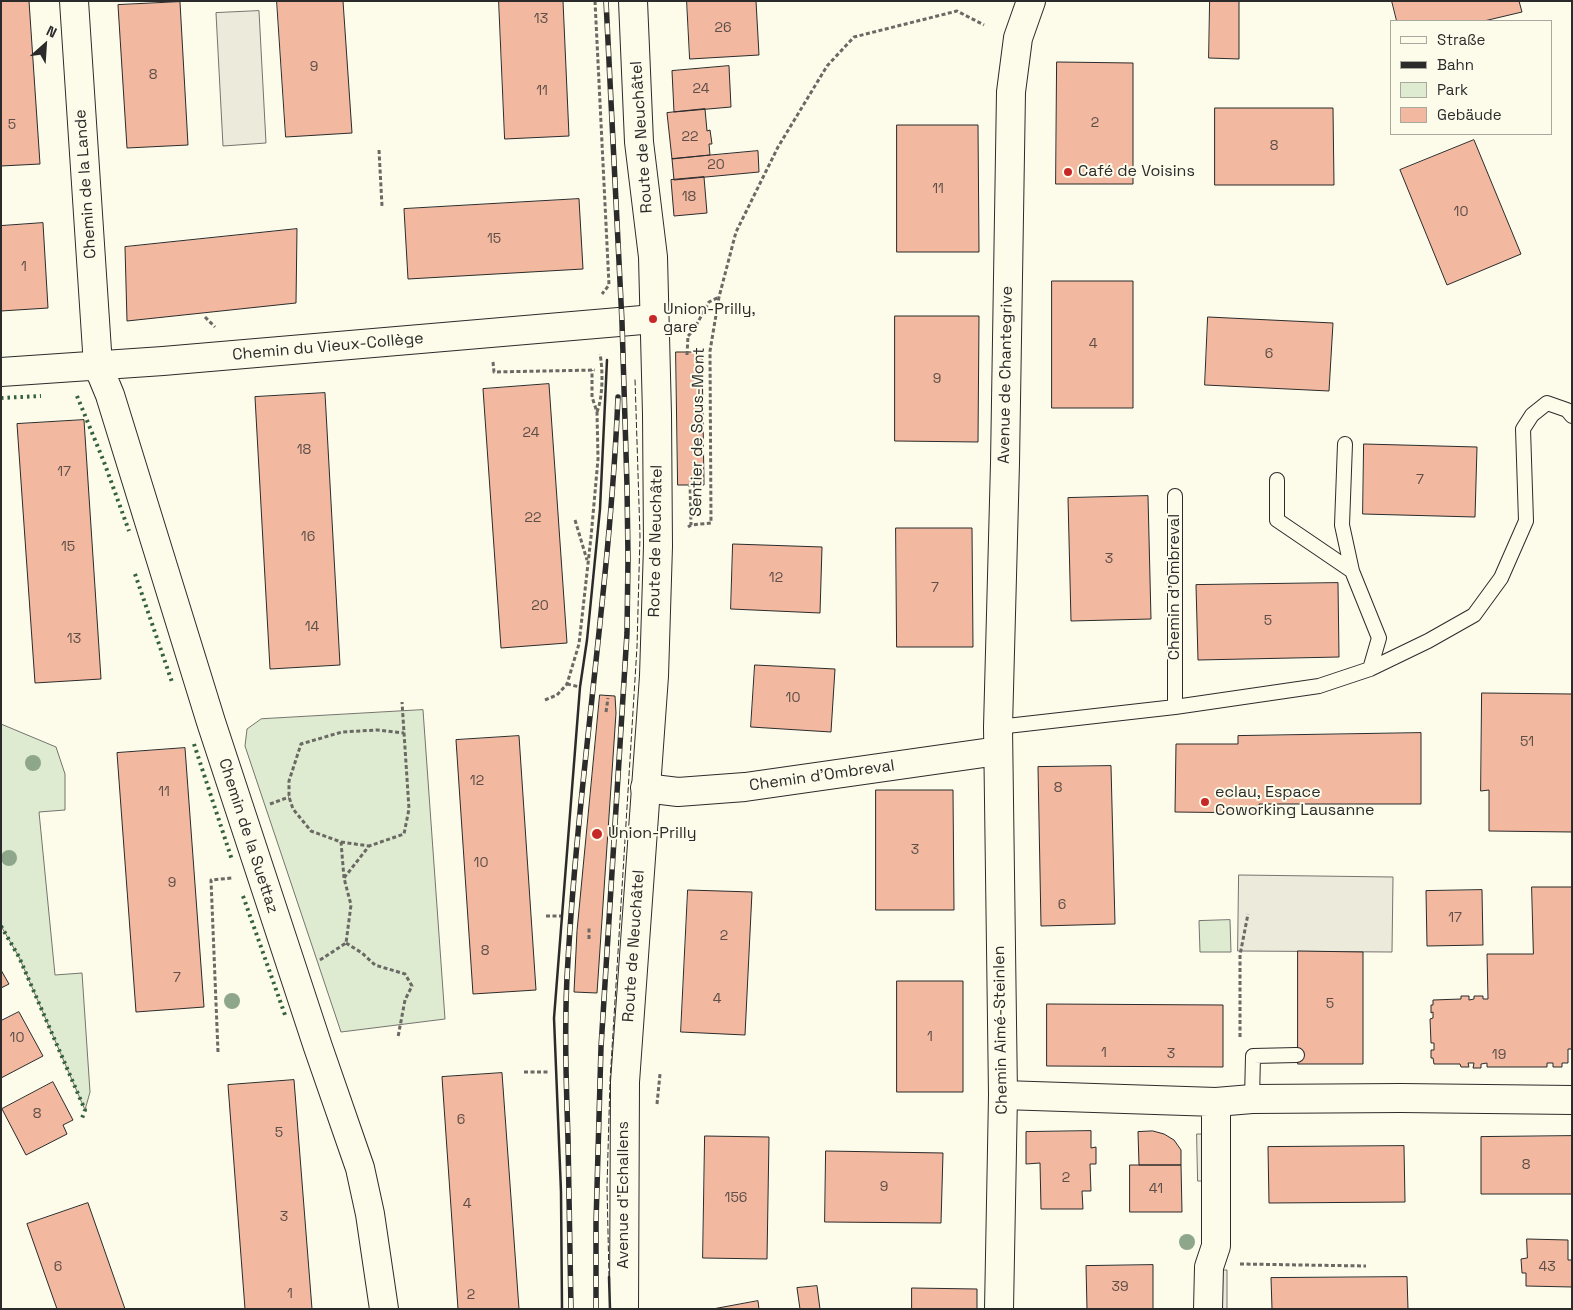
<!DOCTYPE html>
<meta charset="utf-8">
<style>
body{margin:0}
#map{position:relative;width:1573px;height:1310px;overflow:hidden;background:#fdfbea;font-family:"Space Grotesk",sans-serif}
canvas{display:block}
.frame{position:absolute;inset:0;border:2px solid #2b2b2b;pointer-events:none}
.legend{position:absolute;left:1390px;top:20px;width:162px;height:115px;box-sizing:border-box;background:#fdfbea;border:1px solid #a9a89e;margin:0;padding:6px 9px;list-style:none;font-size:15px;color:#2b2b2b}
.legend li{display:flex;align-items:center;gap:10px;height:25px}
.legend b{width:25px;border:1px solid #a9a89e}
.north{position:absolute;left:20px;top:20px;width:50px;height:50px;-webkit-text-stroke:4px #fdfbea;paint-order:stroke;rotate:26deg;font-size:14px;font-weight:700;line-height:20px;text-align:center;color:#2b2b2b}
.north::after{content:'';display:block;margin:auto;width:18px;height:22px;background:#2b2b2b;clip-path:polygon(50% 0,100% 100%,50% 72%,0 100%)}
</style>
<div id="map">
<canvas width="1573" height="1310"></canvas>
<div class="frame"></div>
<ul class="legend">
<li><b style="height:6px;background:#fdfbea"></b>Straße</li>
<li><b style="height:6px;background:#2b2b2b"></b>Bahn</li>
<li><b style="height:14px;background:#deebd1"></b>Park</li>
<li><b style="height:14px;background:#f2b8a0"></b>Gebäude</li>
</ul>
<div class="north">N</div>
</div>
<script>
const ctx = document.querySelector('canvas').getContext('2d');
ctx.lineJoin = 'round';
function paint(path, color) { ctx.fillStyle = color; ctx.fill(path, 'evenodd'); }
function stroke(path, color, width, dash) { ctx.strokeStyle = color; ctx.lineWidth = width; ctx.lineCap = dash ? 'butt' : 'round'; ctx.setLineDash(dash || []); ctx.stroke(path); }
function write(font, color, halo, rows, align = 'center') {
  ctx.font = font + ' "Space Grotesk",sans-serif'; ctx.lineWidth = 4; ctx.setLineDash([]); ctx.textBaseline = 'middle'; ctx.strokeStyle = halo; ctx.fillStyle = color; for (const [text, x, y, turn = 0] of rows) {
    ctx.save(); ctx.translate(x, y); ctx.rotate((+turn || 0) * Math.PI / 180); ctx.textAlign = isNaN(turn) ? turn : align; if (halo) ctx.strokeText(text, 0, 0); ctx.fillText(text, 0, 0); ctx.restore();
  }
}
const green = new Path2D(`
 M423 710 445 1019 341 1032 245 746 247 729 261 719Z
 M1 724 56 747 65 774V810L39 812 55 975 82 973 90 1092 85 1110 19 957 1 926Z
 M1230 920 1231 952H1200L1199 921Z`);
paint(green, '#deebd1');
stroke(green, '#74746e', 1);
const parking = new Path2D(`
 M259 11 266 143 223 146 216 13Z
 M1239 875 1393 877 1392 952 1238 951Z
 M1197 1134H1206L1207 1181H1198Z
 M1218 1270H1227V1309H1218Z`);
paint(parking, '#eceadb');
stroke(parking, '#74746e', 1);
const building = new Path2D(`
 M1 1H29L40 164 1 166Z
 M277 1H343L352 133 286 137Z
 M499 1H563L569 136 505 139Z
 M687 1H756L759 55 690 59Z
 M1210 1H1239V59L1209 58Z
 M1392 1H1519L1522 12 1484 21H1397Z
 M180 2 188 145 127 148 118 5Z
 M1057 62 1133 63V184H1056Z
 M729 66 731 107 674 112 672 71Z
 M1215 108H1333L1334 185H1215Z
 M705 109 707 131 710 130 712 144H709L710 155 672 159 667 113Z
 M897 125H978L979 252H897Z
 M1474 140 1521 254 1447 285 1400 170Z
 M758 151 759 172 674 180 672 159Z
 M704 177 707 213 674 216 671 180Z
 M579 199 583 269 408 279 404 209Z
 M43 223 48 308 1 311V226Z
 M297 229 296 303 127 321 125 247Z
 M1052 281H1133V408H1052Z
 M895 316H979L978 442 895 441Z
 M1208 317 1333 323 1329 391 1205 385Z
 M676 352H702L704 485H678Z
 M549 384 567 643 501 648 483 389Z
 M325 393 340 665 270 669 255 397Z
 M84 420 101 679 35 683 17 424Z
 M1364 444 1477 447 1475 517 1363 514Z
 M1148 496 1151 619 1071 621 1068 498Z
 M896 528H972L973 647H897Z
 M733 544 822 547 820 613 731 609Z
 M1338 583 1339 657 1198 660 1196 585Z
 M755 665 835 669 831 732 751 727Z
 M1482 693 1572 694V832L1489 831V790L1481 791Z
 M600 695 615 696 616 713 597 993 574 992 577 931Z
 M1421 733V804H1259V813L1175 812 1176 744H1238V736Z
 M519 736 536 990 473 994 456 740Z
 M185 748 204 1007 136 1012 117 753Z
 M1111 766 1115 924 1041 926 1038 767Z
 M876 790H953L954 910H876Z
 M1532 887H1572V1049H1568V1063H1562V1067H1553V1063H1547V1067H1487V1063L1481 1064V1068H1473L1474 1063H1468L1469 1067H1461L1460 1064H1434L1433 1058H1431V1050H1434V1043H1431L1430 1019 1433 1018V1012L1431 1013V1005H1433V1000L1461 999V996H1469V1000L1474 999V996H1483V999H1488L1487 954H1533Z
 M688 890 752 892 745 1035 681 1032Z
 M1482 890 1483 945 1427 946 1426 891Z
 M1298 951 1363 952V1064H1298Z
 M1 970 9 984 1 988Z
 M897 981H963V1092H897Z
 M1047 1004 1223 1005V1067L1047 1066Z
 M19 1012 43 1056 1 1078V1021Z
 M502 1073 519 1309H458L442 1077Z
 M294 1080 312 1309H245L228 1085Z
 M53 1082 73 1120 63 1125 67 1134 26 1155 2 1109Z
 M1091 1131V1148L1096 1147V1164H1090L1091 1191H1082L1083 1209H1041L1040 1163 1026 1164V1132Z
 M1153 1131 1164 1134 1174 1140 1181 1150V1165H1139L1138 1132Z
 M705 1136 769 1137 767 1259 703 1258Z
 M1572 1136V1194H1481V1137Z
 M1404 1146 1405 1202 1269 1203 1268 1147Z
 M826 1151 943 1153 941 1223 825 1222Z
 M1130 1165H1181L1182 1212H1130Z
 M88 1203 125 1309H57L27 1224Z
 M1527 1239 1568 1240V1260H1572V1287L1526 1286V1273H1522L1521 1259 1527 1258Z
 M1153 1265V1309H1087L1086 1266Z
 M1407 1277 1408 1309H1272L1271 1278Z
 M817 1286 820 1309H800L797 1288Z
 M912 1288 977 1289V1309H912Z
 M758 1301 759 1309H713Z`);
paint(building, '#f2b8a0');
stroke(building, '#2b2b2b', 1);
const service = new Path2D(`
 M1345 444 1342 525 1352 571
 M1277 480V520L1352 571 1379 638 1370 669
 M1175 496V707
 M998 727 1175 707 1319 686 1370 669 1428 641 1474 615 1501 578 1526 521 1523 429 1532 415 1547 403 1567 410 1572 416
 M1252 1099 1253 1056 1297 1055`);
const minor = new Path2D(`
 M74 1 98 366 110 395 211 722 318 1047 360 1168 370 1214 384 1309
 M1 372 163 361 654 319
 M645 788 678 792 745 787 998 751
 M1003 1095 1216 1102 1252 1099 1401 1098 1572 1100
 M999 1309 1003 1095 998 727 1005 463 1011 92 1018 38 1031 1
 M1208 1309 1209 1267 1216 1246V1102`);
const primary = new Path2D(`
 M624 1309 625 1082 654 676 658 546 657 414 653 257 639 142 633 1`);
stroke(service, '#2b2b2b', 16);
stroke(minor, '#2b2b2b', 30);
stroke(primary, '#2b2b2b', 30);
stroke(new Path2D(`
 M595 1 609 285 602 294
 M379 150 382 206
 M205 317 215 327
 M688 336 693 331 709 302 719 297
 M687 355 688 336
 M493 362 494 372 595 370
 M597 412C603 397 603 370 600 354
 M690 483 691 525
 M575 520 587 560
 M688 527 691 525 711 523 710 351 719 297 736 232 778 147 827 66 854 37 957 11 984 25
 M567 684 580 687
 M545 700 557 695 567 684 579 644 591 537 598 459 597 412 592 397V370
 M606 712 608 698
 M270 804 289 797
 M341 842 369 846
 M344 878 341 842 311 831 293 809 289 797V781L301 744 342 732 377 730 404 733
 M546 916H562
 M589 939V926
 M346 943 362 953 375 965 405 974 412 986 405 1000 398 1037
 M320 960 346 943 351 905 344 878 369 846 404 834 409 809 402 702
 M1240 1037V955L1248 914
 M218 1052 211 880 232 878
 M524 1072H548
 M657 1104 660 1074
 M1240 1264 1366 1266`), '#6a6964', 3, [4, 2.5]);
stroke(service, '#fdfbea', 14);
stroke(minor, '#fdfbea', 28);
stroke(primary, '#fdfbea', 28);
const rail = new Path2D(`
 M571 1309C570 1252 569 1195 568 1139 566 1079 564 1019 568 960 579 772 610 585 618 397
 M596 1309V1223L601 1047 627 633 628 558 627 486 622 322 606 1`);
stroke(rail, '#2b2b2b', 5.5);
stroke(rail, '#fdfbea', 4, [11]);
stroke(new Path2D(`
 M77 396 104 462 129 531
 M1 398 41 396
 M135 574 172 682
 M194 744 232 860
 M243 896 285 1015
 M1 926 19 957 85 1110 81 1121`), '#34623c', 4, [2.5, 4]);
stroke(new Path2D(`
 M609 1277 607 1187 610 1081 637 647 640 536 635 379`), '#2b2b2b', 1, [6, 2.5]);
stroke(new Path2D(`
 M609 1277 610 1309
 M562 1309 561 1192 554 1018 580 687 587 640 600 509 607 360`), '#2b2b2b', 2.5);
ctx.fillStyle = '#8ea78a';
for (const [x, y] of [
 [33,763],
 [9,858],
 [232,1001],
 [1187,1242]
]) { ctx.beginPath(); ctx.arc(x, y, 8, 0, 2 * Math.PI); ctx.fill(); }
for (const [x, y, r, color] of [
 [1068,172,5,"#c62828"],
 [653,319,5,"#c62828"],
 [1205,802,5,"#c62828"],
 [597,834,6,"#c62828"]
]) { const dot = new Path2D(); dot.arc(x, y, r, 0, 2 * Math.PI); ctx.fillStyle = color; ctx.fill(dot); stroke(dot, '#fdfbea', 2); }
write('14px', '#5d4e48', null, [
 ["13",541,19],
 ["26",723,28],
 ["9",314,67],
 ["8",153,75],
 ["24",701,89],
 ["11",542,91],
 ["2",1095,123],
 ["5",12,125],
 ["22",690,137],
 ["8",1274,146],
 ["20",716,165],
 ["11",938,189],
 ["18",689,197],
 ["10",1461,212],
 ["15",494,239],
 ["1",24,267],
 ["4",1093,344],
 ["6",1269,354],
 ["9",937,379],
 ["24",531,433],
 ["18",304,450],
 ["17",64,472],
 ["7",1420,480],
 ["22",533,518],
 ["16",308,537],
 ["15",68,547],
 ["3",1109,559],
 ["12",776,578],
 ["7",935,588],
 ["20",540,606],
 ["5",1268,621],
 ["14",312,627],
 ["13",74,639],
 ["10",793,698],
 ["51",1527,742],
 ["12",477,781],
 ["8",1058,788],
 ["11",164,792],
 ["3",915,850],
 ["10",481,863],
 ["9",172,883],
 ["6",1062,905],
 ["17",1455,918],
 ["2",724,936],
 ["8",485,951],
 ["7",177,978],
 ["4",717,999],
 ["5",1330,1004],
 ["1",930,1037],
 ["10",17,1038],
 ["1",1104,1053],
 ["3",1171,1054],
 ["19",1499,1055],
 ["8",37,1114],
 ["6",461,1120],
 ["5",279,1133],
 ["8",1526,1165],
 ["2",1066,1178],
 ["9",884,1187],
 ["41",1156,1189],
 ["156",736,1198],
 ["4",467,1204],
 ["3",284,1217],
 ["6",58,1267],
 ["43",1547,1267],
 ["39",1120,1287],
 ["1",290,1294],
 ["2",471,1295]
]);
write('16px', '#2b2b2b', '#fdfbea', [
 ["Route de Neuchâtel",642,137,-94],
 ["Chemin de la Lande",86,184,-94],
 ["Chemin du Vieux-Collège",328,347,-5],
 ["Avenue de Chantegrive",1006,375,-89],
 ["Sentier de Sous-Mont",698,432,-89],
 ["Route de Neuchâtel",656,541,-89],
 ["Chemin d'Ombreval",1175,587,-90],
 ["Chemin d'Ombreval",822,776,-8],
 ["Chemin de la Suettaz",248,836,72],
 ["Route de Neuchâtel",634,946,-86],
 ["Chemin Aimé-Steinlen",1001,1030,-91],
 ["Avenue d'Echallens",624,1195,-90]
]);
write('16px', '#2b2b2b', '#fdfbea', [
 ["Café de Voisins",1078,172],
 ["Union-Prilly,",663,310],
 ["gare",663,328],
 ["eclau, Espace",1215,793],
 ["Coworking Lausanne",1215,811],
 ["Union-Prilly",608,834]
], 'left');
</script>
